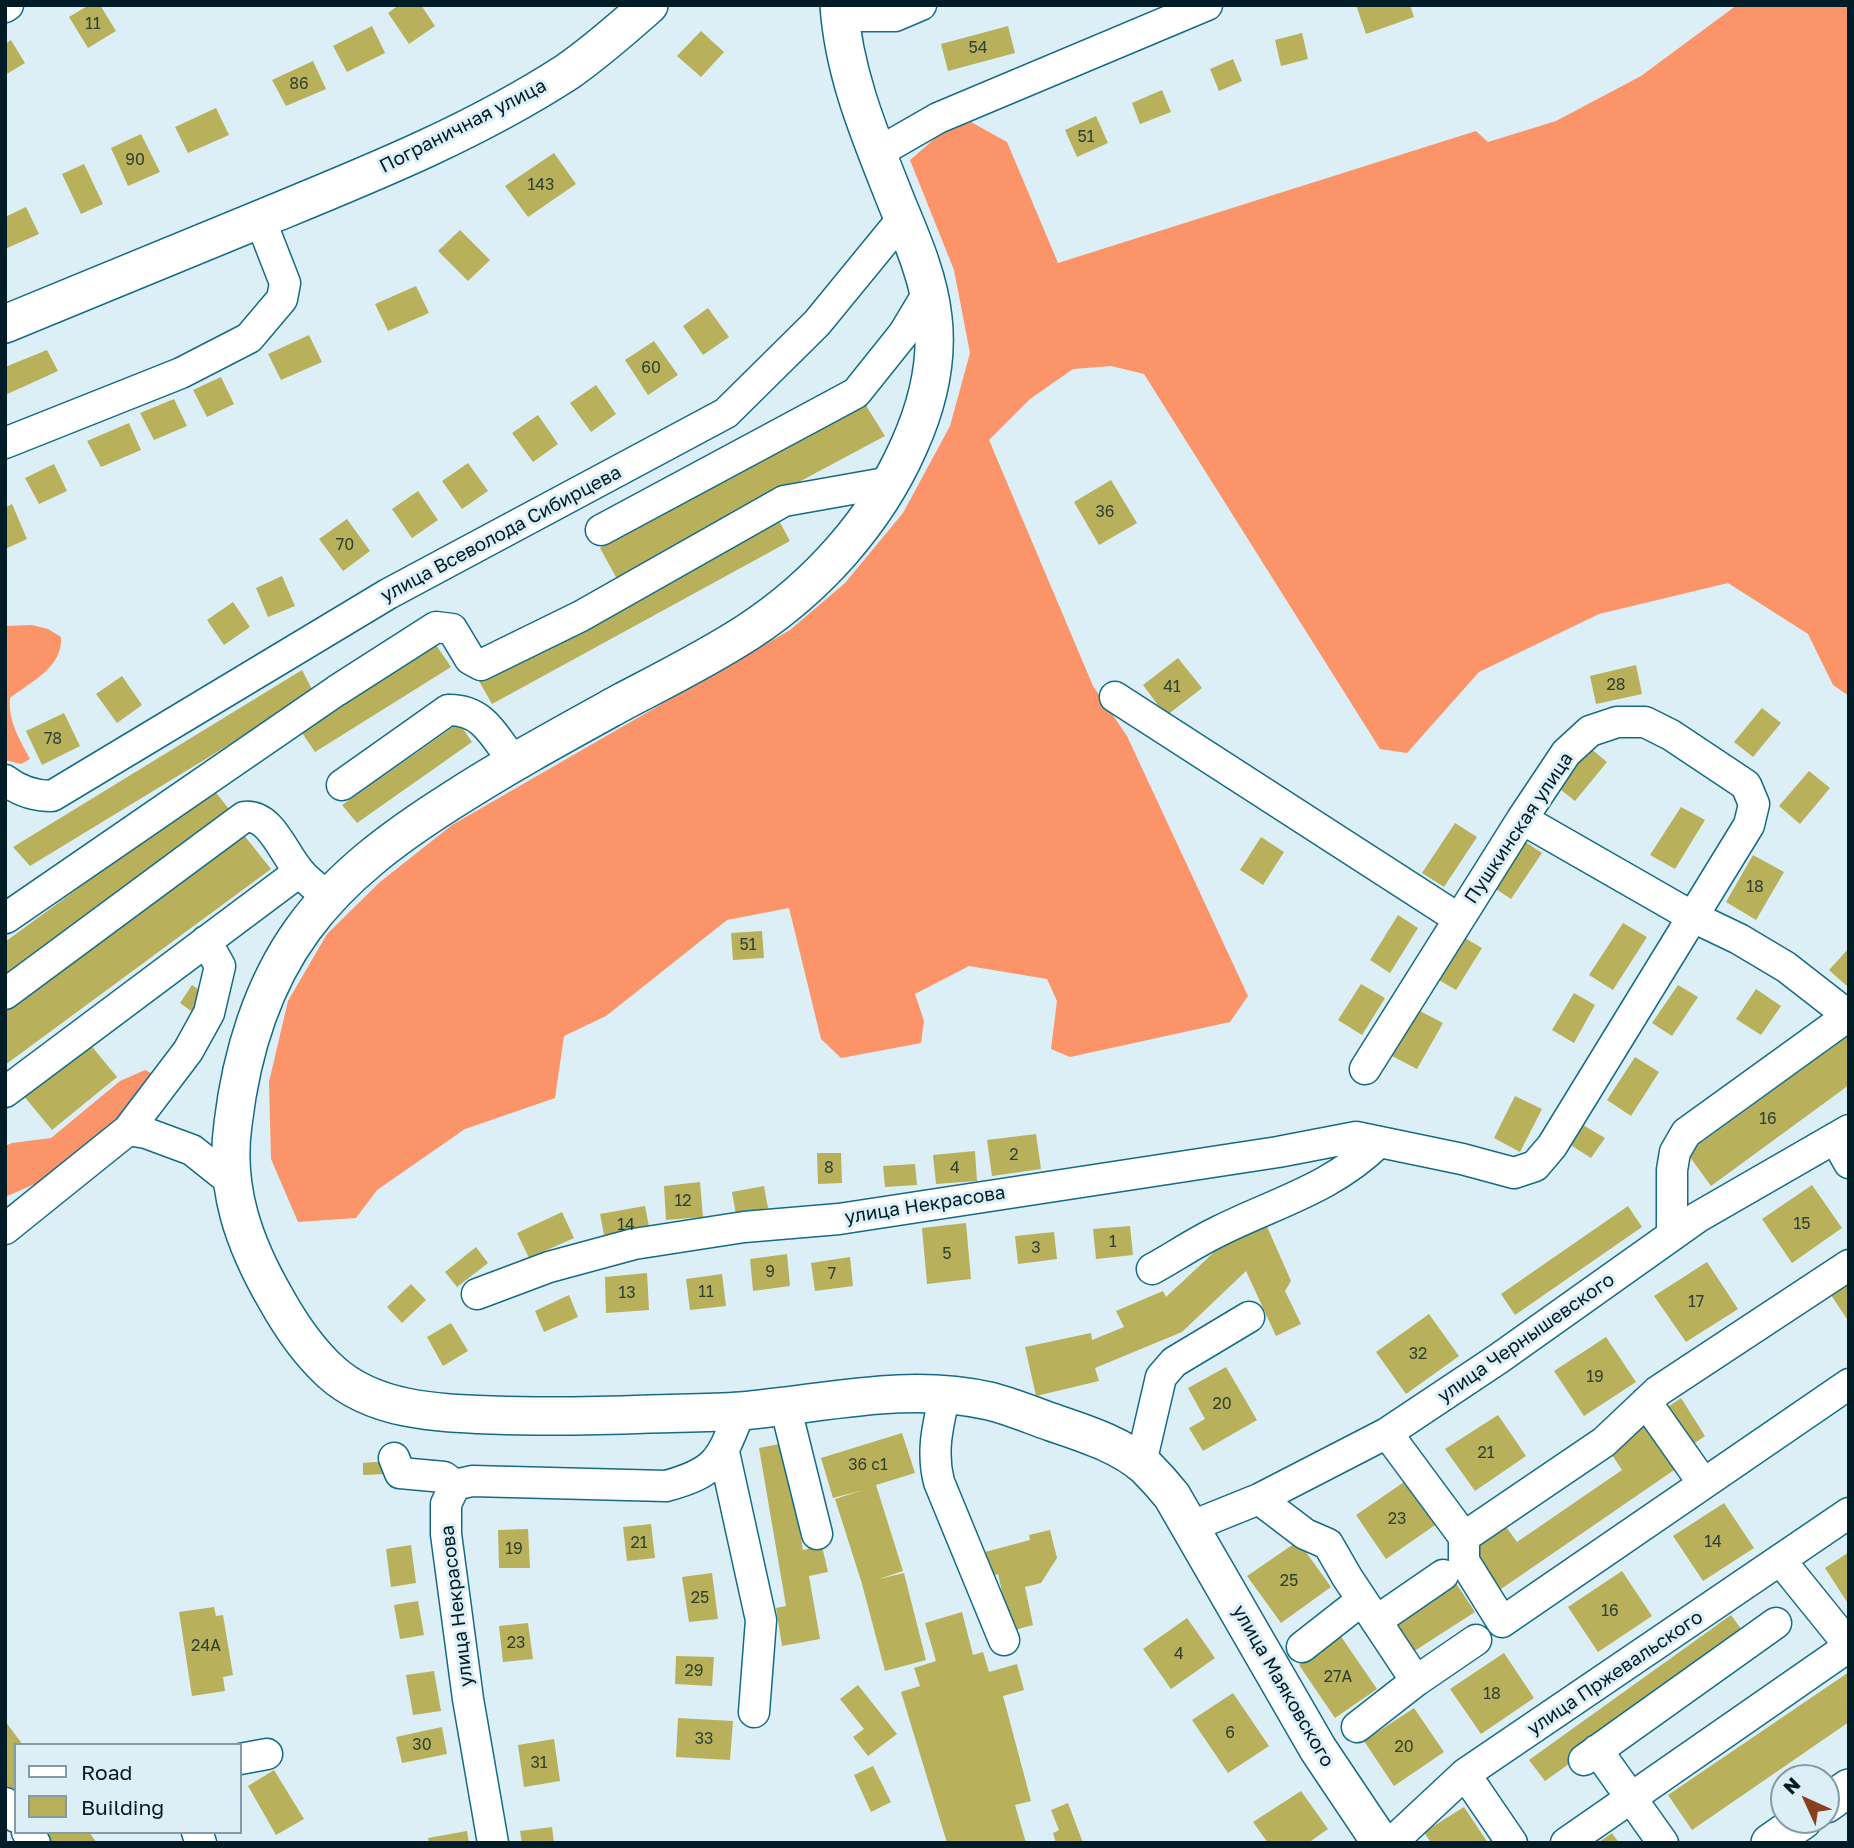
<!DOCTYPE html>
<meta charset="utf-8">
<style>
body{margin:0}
#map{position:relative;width:1854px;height:1848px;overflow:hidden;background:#ddeff6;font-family:"Golos Text",sans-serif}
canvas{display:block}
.frame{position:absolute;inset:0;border:7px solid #001c26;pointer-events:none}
.legend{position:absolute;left:14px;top:1743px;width:228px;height:91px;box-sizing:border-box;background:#ddeff6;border:2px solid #859ba3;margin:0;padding:9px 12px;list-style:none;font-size:21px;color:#001c26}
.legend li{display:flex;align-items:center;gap:14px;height:35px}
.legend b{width:35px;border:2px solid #859ba3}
.north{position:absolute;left:1770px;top:1764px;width:70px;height:70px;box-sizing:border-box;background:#ddeff6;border:2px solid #859ba3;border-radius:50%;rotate:315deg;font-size:19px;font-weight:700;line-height:28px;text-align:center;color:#001c26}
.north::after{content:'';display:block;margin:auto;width:24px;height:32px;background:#88401f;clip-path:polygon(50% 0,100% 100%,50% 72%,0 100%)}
</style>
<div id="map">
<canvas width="1854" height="1848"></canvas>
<div class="frame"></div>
<ul class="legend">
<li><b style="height:9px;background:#fff"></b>Road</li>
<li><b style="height:19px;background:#b8b05b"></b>Building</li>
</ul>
<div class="north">N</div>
</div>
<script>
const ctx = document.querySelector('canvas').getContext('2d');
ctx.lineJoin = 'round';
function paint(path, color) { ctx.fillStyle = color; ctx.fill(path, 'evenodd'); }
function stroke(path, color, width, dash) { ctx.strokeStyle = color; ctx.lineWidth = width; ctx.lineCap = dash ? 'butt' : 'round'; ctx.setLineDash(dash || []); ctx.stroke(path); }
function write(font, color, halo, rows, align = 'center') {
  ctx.font = font + ' "Golos Text",sans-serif'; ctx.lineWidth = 6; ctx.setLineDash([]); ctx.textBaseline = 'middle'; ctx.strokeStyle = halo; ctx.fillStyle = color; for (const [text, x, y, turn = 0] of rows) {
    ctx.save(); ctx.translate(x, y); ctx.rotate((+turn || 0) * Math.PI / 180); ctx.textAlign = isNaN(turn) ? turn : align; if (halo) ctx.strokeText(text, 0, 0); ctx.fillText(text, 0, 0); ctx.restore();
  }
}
paint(new Path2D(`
 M1737 5H1849V696L1833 685 1808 634 1728 583 1599 614 1479 672 1407 753 1380 749 1144 374 1111 366 1073 369 1030 399 989 440 1093 686 1127 736 1248 996 1230 1022 1070 1057 1051 1049 1057 1001 1047 979 969 966 915 994 924 1021 921 1043 841 1058 821 1039 789 908 727 920 606 1016 564 1036 555 1098 465 1129 377 1190 356 1218 298 1222 271 1159 269 1082 288 1001 327 934 380 882 452 825 790 630 845 583 903 513 950 426 970 353 954 270 910 160 940 134 971 122 1007 142 1058 263 1476 131 1488 142 1556 121 1641 76Z
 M32 625 48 629 61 637C63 667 32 681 10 698 8 721 19 738 30 759L21 764 5 760V626Z
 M145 1070 155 1075 130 1109 44 1180 5 1197V1146L12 1143 51 1138 120 1081Z`), '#fb9468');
paint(new Path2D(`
 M89 5H100L116 31 88 48 69 17Z
 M399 5H421L435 26 409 44 388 13Z
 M1356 5H1410L1414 17 1366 34Z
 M372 26 385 53 347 72 333 46Z
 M1008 26 1015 53 948 71 941 44Z
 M701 31 724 52 701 77 677 56Z
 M1302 33 1308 59 1281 66 1275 40Z
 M11 40 25 63 5 75V44Z
 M1233 59 1242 81 1219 91 1210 69Z
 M313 61 326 89 286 106 272 80Z
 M1162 90 1171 112 1140 124 1132 103Z
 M216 108 229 135 188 153 175 127Z
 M1096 116 1108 143 1077 157 1065 130Z
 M141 134 160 172 128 186 111 148Z
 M554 153 576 184 528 217 505 186Z
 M84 164 103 204 81 214 62 174Z
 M26 207 39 234 5 249V217Z
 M460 230 490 260 468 281 438 251Z
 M416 286 429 313 388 331 375 304Z
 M708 308 729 337 703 355 683 326Z
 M309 335 322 362 281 380 268 354Z
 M654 341 678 375 648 395 625 360Z
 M47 350 58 371 5 395V367Z
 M221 377 234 404 207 417 193 390Z
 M596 385 616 414 591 432 570 403Z
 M174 399 187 426 154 440 140 413Z
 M865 404 885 436 617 579 600 548Z
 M538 415 558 444 533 462 512 433Z
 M129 423 141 450 101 467 87 441Z
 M468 463 488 491 462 509 442 481Z
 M54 464 67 491 39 504 25 478Z
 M1111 480 1137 523 1099 545 1074 502Z
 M418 491 438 520 412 538 392 509Z
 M12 504 27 539 5 549V508Z
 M777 517 790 541 492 704 479 681Z
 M347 519 370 551 343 571 319 539Z
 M282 576 295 606 268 617 256 588Z
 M233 602 250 627 224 645 207 620Z
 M434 642 451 667 315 752 298 727Z
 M1178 658 1202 688 1166 716 1143 685Z
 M1636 665 1642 694 1596 704 1590 676Z
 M302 670 314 693 30 866 13 847Z
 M122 676 142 705 117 723 96 694Z
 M1762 708 1781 723 1753 757 1734 742Z
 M64 713 80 746 42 765 26 731Z
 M459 723 472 742 357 823 342 805Z
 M1589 747 1607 762 1575 801 1556 786Z
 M1809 771 1830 788 1800 824 1779 806Z
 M213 789 229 809 5 975V942Z
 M1681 807 1705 820 1675 869 1650 855Z
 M1455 823 1477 837 1444 887 1422 873Z
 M243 834 271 869 5 1065V1010Z
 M1261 837 1284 852 1263 885 1240 870Z
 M1521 839 1542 853 1511 899 1490 885Z
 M1753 855 1784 872 1756 920 1726 902Z
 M1398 915 1418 928 1390 973 1370 960Z
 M1623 923 1647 937 1613 990 1589 975Z
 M762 931 764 958 733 960 731 933Z
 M1465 938 1482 948 1456 990 1439 980Z
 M1849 948V988L1829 970Z
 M1361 984 1385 998 1362 1035 1338 1020Z
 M192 985 207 995 194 1013 180 1003Z
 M1678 985 1698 997 1672 1036 1652 1023Z
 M1756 989 1781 1006 1761 1035 1736 1019Z
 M1574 993 1595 1005 1574 1043 1552 1030Z
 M1418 1010 1443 1023 1417 1069 1392 1056Z
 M1849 1035V1085L1711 1186 1687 1153Z
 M89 1043 117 1077 52 1130 23 1095Z
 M1635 1057 1659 1072 1631 1116 1607 1100Z
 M1515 1096 1542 1109 1520 1152 1494 1138Z
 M1583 1125 1605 1138 1591 1158 1569 1144Z
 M1036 1134 1041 1169 992 1176 987 1140Z
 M975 1151 977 1181 936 1184 933 1155Z
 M817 1153H841L842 1183 818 1184Z
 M915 1164 917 1185 885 1187 883 1166Z
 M700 1182 703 1217 666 1220 664 1186Z
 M1812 1185 1842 1228 1792 1263 1762 1219Z
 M764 1186 768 1208 736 1215 732 1192Z
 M645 1206 651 1237 606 1245 600 1214Z
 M1628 1206 1642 1227 1515 1315 1501 1294Z
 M562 1212 574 1238 529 1258 517 1233Z
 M1265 1222 1291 1281 1285 1291 1301 1324 1276 1336 1246 1271 1182 1332 1095 1368 1099 1381 1036 1396 1025 1347 1091 1333 1092 1340 1124 1327 1116 1311 1163 1291 1166 1297 1226 1241Z
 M966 1223 971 1279 927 1284 922 1228Z
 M1130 1226 1133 1255 1096 1259 1093 1229Z
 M1054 1232 1057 1259 1018 1264 1015 1236Z
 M476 1247 488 1263 457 1287 445 1272Z
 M787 1254 790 1286 753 1291 750 1259Z
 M850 1257 853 1286 815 1291 811 1263Z
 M1707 1262 1738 1309 1686 1342 1654 1296Z
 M647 1273 649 1310 606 1313 605 1277Z
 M722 1274 726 1306 690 1310 686 1279Z
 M1849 1283V1322L1831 1295Z
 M411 1284 426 1300 402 1323 387 1307Z
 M569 1295 578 1317 544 1332 535 1311Z
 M1429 1314 1459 1356 1406 1394 1376 1352Z
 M451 1323 468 1351 443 1366 427 1337Z
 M1606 1337 1636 1382 1584 1416 1554 1371Z
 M1226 1367 1257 1420 1203 1451 1189 1428 1205 1419 1188 1388Z
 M1681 1398 1705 1436 1686 1449 1662 1411Z
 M1498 1415 1526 1456 1475 1491 1445 1449Z
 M1649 1422 1680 1466 1501 1589 1471 1548 1504 1524 1517 1542 1622 1470 1608 1449Z
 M902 1433 915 1473 876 1485 903 1571 879 1579 904 1573 926 1660 885 1671 862 1584 835 1499 863 1490 833 1498 821 1458Z
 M784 1443 803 1550 822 1546 828 1572 809 1576 820 1639 782 1646 776 1608 786 1606 759 1448Z
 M387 1461V1474L363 1475V1463Z
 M1407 1480 1438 1523 1386 1559 1356 1515Z
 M1724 1503 1754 1548 1703 1581 1673 1536Z
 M651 1524 655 1558 627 1561 623 1527Z
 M528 1529 530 1568H499L498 1530Z
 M1050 1530 1057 1558 1041 1583 1025 1587 1033 1625 1011 1631 998 1574 991 1577 985 1552 1030 1540 1029 1535Z
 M1298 1541 1331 1587 1281 1623 1247 1576Z
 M411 1545 416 1583 391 1587 386 1549Z
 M1849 1552V1605L1825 1568Z
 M1622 1571 1652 1616 1598 1652 1568 1607Z
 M712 1573 718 1619 689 1622 682 1577Z
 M1454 1580 1475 1612 1405 1657 1384 1624Z
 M418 1601 424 1635 400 1639 394 1605Z
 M214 1607 216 1616 223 1615 233 1675 223 1677 225 1691 192 1696 179 1612Z
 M962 1612 973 1655 983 1652 989 1672 1017 1664 1024 1690 1003 1696 1031 1801 1015 1805 1026 1843H947L901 1692 920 1686 914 1668 936 1661 925 1623Z
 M1731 1615 1747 1637 1545 1781 1529 1760Z
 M1187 1618 1215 1658 1171 1689 1143 1649Z
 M528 1623 533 1659 503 1662 499 1626Z
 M1340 1635 1377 1689 1335 1718 1299 1665Z
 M1504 1653 1534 1698 1481 1734 1450 1689Z
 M676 1656 714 1657 712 1686 675 1684Z
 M434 1671 441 1711 413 1715 406 1675Z
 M1849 1672V1722L1692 1830 1668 1795Z
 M858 1685 897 1734 868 1756 853 1737 864 1729 840 1699Z
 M1233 1693 1269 1746 1228 1773 1192 1720Z
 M1414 1708 1444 1752 1394 1786 1364 1741Z
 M678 1718 733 1721 730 1760 676 1757Z
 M5 1721 23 1745H16V1803L5 1788Z
 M442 1727 447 1754 402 1763 396 1737Z
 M554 1739 560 1781 524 1787 518 1745Z
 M873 1766 891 1802 871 1812 854 1775Z
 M274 1770 304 1819 276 1835 248 1786Z
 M1301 1791 1328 1829 1308 1843H1268L1253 1822Z
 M1068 1803 1083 1843H1056L1053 1833 1059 1830 1051 1810Z
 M1464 1807 1488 1843H1431L1424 1832Z
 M552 1827 554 1843H522L520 1831Z
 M467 1831 469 1843H429L428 1838Z
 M38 1832H89L97 1843H45Z
 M1612 1833 1619 1843H1598Z`), '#b8b05b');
const minor = new Path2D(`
 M5 7 8 5
 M839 16H895L921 5
 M877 153 938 118 1207 5
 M5 443 181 373 249 338 282 299 285 283 260 219
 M601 530 856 393 904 333 928 293
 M1115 697 1459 919
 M5 780C19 791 35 796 52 796L388 594 726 413 817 323 903 218
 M342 785 448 710C483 709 494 736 513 761
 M1522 819 1693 917 1739 939 1786 967 1849 1016
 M6 918 336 691 436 627 452 629 470 659 481 665 581 616 784 501 891 482
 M5 994 244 817C271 813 284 855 300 872 308 882 319 889 329 898
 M5 1092 299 872
 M128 1130 188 1051 209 1013 220 966 206 941
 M1835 1138 1849 1163
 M5 1229 128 1130 146 1133 192 1150 231 1181
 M1672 1235V1170L1675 1152 1686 1133 1848 1016
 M1849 1265 1658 1391 1604 1442 1464 1537V1561L1502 1622 1849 1384
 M1152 1269C1174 1257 1196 1242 1219 1231 1275 1203 1333 1188 1379 1142
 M477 1294 549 1267 634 1244 744 1227 839 1219 1278 1152 1356 1137 1462 1159 1514 1173 1535 1166 1552 1146 1749 825 1754 804 1746 785 1671 735 1645 722H1617L1590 731 1566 753 1522 819 1365 1069
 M945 1394C938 1425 931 1451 939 1482L1004 1640
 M1646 1402 1703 1483
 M785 1405 817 1534
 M1387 1433 1464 1537
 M724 1452 761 1620 754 1712
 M394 1458 400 1473 444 1477 455 1485
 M1141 1463 1161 1377 1174 1362 1249 1317
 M1259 1499 1305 1534 1328 1544 1347 1577 1416 1681
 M1192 1526 1259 1499 1387 1433 1498 1359 1698 1217 1849 1130
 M1376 1621 1443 1575
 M1302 1647 1362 1600
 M1357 1727 1416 1681 1476 1640
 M1597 1750 1663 1843
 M240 1759 267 1754
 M1584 1760 1776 1623
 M1465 1774 1512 1843
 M5 1803 16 1817
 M27 1832 35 1843
 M197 1832 201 1843
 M493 1843 468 1699 446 1534V1504L455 1485 472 1481 666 1486C718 1472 721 1459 740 1411
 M1391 1843 1465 1774 1849 1513
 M1566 1843 1841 1652 1844 1643 1840 1634 1781 1561`);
const major = new Path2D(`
 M839 5C844 77 872 140 898 206 913 242 929 279 933 318 938 362 927 406 909 446 876 521 817 587 748 632 708 658 664 680 622 702 564 734 507 765 451 801 396 836 342 875 303 929 262 985 241 1056 233 1124 224 1188 244 1244 276 1299 291 1326 308 1351 331 1372 374 1411 437 1413 492 1415 545 1417 597 1416 649 1414 680 1413 711 1413 741 1411 824 1404 906 1382 989 1401 1010 1406 1031 1415 1051 1422 1083 1433 1120 1444 1146 1467 1155 1476 1164 1486 1172 1496L1318 1749 1381 1843
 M5 324C95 287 185 250 275 213 375 172 476 131 567 72 596 52 623 28 649 5
 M1826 1804 1849 1788
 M1770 1843 1803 1820`);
stroke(minor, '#156b85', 33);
stroke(major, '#156b85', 40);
stroke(minor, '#fff', 30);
stroke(major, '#fff', 37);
write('16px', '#2e4133', null, [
 ["11",93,24],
 ["54",978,48],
 ["86",299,84],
 ["51",1086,137],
 ["90",135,160],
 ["143",541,185],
 ["60",651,368],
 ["36",1105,512],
 ["70",345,545],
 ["28",1616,685],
 ["41",1172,687],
 ["78",53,739],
 ["18",1755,887],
 ["51",748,945],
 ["16",1768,1119],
 ["2",1014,1155],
 ["8",829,1168],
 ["4",955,1168],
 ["12",683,1201],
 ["15",1802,1224],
 ["14",626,1225],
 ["1",1113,1242],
 ["3",1036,1248],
 ["5",947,1254],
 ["9",770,1272],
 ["7",832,1274],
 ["11",706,1292],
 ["13",627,1293],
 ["17",1696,1302],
 ["32",1418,1354],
 ["19",1595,1377],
 ["20",1222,1404],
 ["21",1486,1453],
 ["36 с1",868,1465],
 ["23",1397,1519],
 ["14",1713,1542],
 ["21",639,1543],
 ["19",514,1549],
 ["25",1289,1581],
 ["25",700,1598],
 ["16",1610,1611],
 ["23",516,1643],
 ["24А",206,1646],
 ["4",1179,1654],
 ["29",694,1671],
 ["27А",1338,1677],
 ["18",1492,1694],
 ["6",1230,1733],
 ["33",704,1739],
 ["30",422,1745],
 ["20",1404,1747],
 ["31",539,1763]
]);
write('19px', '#001c26', '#ddeff6', [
 ["Пограничная улица",463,126,-27],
 ["улица Всеволода Сибирцева",501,534,-28],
 ["Пушкинская улица",1519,828,-56],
 ["улица Некрасова",925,1205,-9],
 ["улица Чернышевского",1526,1338,-35],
 ["улица Некрасова",457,1606,-97],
 ["улица Пржевальского",1615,1673,-34],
 ["улица Маяковского",1283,1686,60]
]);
</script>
